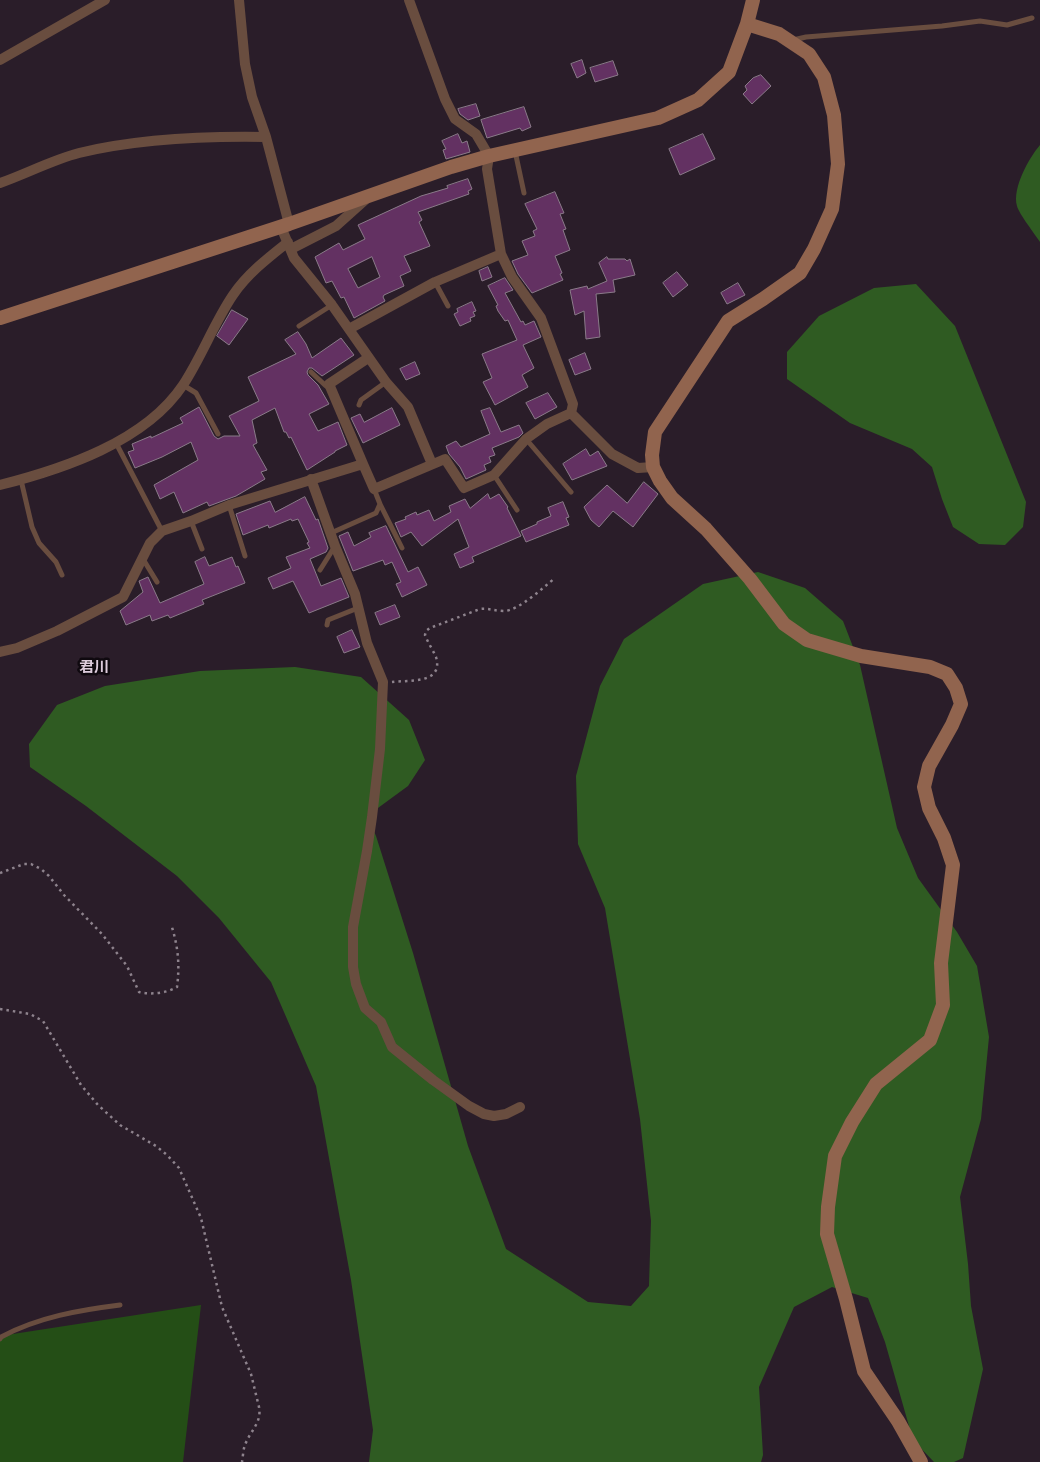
<!DOCTYPE html>
<meta charset="utf-8">
<style>
body{margin:0}
canvas{display:block;background:#2a1d29}
</style>
<canvas width="1040" height="1462"></canvas>
<script>
const ctx = document.querySelector('canvas').getContext('2d');
ctx.lineJoin = 'round';
function paint(path, color) { ctx.fillStyle = color; ctx.fill(path, 'evenodd'); }
function stroke(path, color, width, dash) { ctx.strokeStyle = color; ctx.lineWidth = width; ctx.lineCap = dash ? 'butt' : 'round'; ctx.setLineDash(dash || []); ctx.stroke(path); }
function write(font, color, halo, rows, align = 'center') {
  ctx.font = font + ' Overpass,"Noto Sans JP",sans-serif'; ctx.lineWidth = 5; ctx.setLineDash([]); ctx.textBaseline = 'middle'; ctx.strokeStyle = halo; ctx.fillStyle = color; for (const [text, x, y, turn = 0] of rows) {
    ctx.save(); ctx.translate(x, y); ctx.rotate((+turn || 0) * Math.PI / 180); ctx.textAlign = isNaN(turn) ? turn : align; if (halo) ctx.strokeText(text, 0, 0); ctx.fillText(text, 0, 0); ctx.restore();
  }
}
paint(new Path2D(`
 M201 1305 183 1462H0V1336Z`), '#244e16');
paint(new Path2D(`
 M1040 145V242C1035 234 1019 214 1017 206 1012 188 1029 158 1040 145Z
 M916 284 955 326 1026 502 1023 527 1005 545 979 544 953 527 942 499 932 467 912 449 850 423 787 379V352L819 316 874 288Z
 M758 572 805 588 843 621 860 665 897 828 918 878 957 932 977 966 989 1037 981 1119 960 1197 968 1264 971 1306 983 1369 963 1458 954 1462H934L913 1440 885 1342 868 1298 832 1287 794 1307 759 1387 763 1455 761 1462H369L373 1430 351 1280 316 1086 271 982 219 918 177 876 86 806 30 767 29 744 57 705 105 686 200 671 295 667 361 677 409 720 425 760 408 786 367 816 376 836 413 953 468 1146 506 1249 588 1302 631 1306 649 1286 651 1221 640 1119 605 908 578 844 576 776 600 686 624 639 703 584Z`), '#2f5b22');
const building = new Path2D(`
 M582 60 586 73 577 78 571 64Z
 M613 61 618 75 595 82 590 68Z
 M761 75 771 86 752 104 743 94 747 90 745 86 753 78Z
 M476 104 480 116 468 120 460 114 458 109Z
 M524 107 531 127 522 131 520 128 487 138 481 120Z
 M458 134 462 143 467 141 470 152 446 159 443 150 446 149 442 141Z
 M703 134 715 159 680 175 669 149Z
 M468 179 472 189 468 191 469 194 418 212 422 220 419 222 430 246 404 256 411 271 400 276 404 286 384 295 383 297 385 301 354 318 344 297 341 298 332 281 326 283 315 257 339 243 343 250 365 239 358 225 421 196 448 188 447 186ZM372 257 380 277 358 288 348 269Z
 M555 192 564 213 560 214 566 229 563 230 570 250 555 256 562 273 560 274 563 280 532 293 518 274 512 261 528 255 522 241 535 236 533 231 537 229 525 204Z
 M607 257 608 259H625L627 261 630 259 635 275 613 280 615 292 596 294 600 337 586 339 584 311 575 315 570 290 587 286 588 289 607 281 599 263Z
 M488 267 492 277 482 281 479 271Z
 M677 272 688 285 673 297 663 283Z
 M505 278 513 290 505 293 521 322 523 321 525 325 534 321 541 337 523 345 534 368 522 375 528 387 495 405 483 382 492 378 482 354 517 340 508 320 505 321 498 311 496 306 498 305 488 286Z
 M738 283 745 295 727 304 721 293Z
 M472 302 476 311 473 312 475 316 470 318 471 321 460 326 454 314 458 312 457 309Z
 M232 310 248 319 229 345 217 336Z
 M298 332 306 344 312 358 341 338 354 355 322 376 312 368H309L307 372 308 375 318 385 329 404 309 414 318 431 338 422 347 445 335 451V452L307 470 291 437 289 438 286 432H284L275 408 252 420 257 443 253 445 267 470 261 472 265 479 236 496 209 506 207 502 183 513 174 492 160 499 154 485 198 460 191 442 162 457 135 468 128 452 134 450 132 444 151 436V438L183 423 180 418 199 407 214 436 218 439 224 436H240L229 416 259 401 248 377 296 354 285 340Z
 M585 353 591 369 575 375 569 360Z
 M415 362 420 374 406 380 400 369Z
 M548 393 557 407 535 419 526 403Z
 M392 408 400 425 363 443 351 418 360 414 364 422Z
 M490 408 501 432 519 425 523 433 519 437 492 448 495 455 489 457 491 462 484 465 486 470 466 479 460 467 449 454 446 446 456 441 461 447 490 434 481 411Z
 M586 449 590 456 598 451 607 466 572 480 563 464Z
 M644 482 658 494 633 527 613 511 599 527 591 520 584 507 607 485 627 503Z
 M488 494 490 499 499 494 508 507 507 508 521 536 472 557 474 562 460 568 454 554 469 547 458 519 422 546 411 532 401 537 395 523 406 519 405 517 416 512 417 515 429 510 434 521 451 512 449 506 465 499 470 508Z
 M305 497 316 520 318 519 328 548 326 552 310 559 321 586 341 578 349 597 309 613 293 581 273 589 268 578 291 568 286 557 310 548 307 543 309 542 298 519 292 521 291 519 269 528 268 525 243 535 236 514 270 501 275 512Z
 M563 502 569 517 566 518 569 525 526 542 521 531 537 524V522L551 516 548 508Z
 M386 526 408 572 418 567 427 585 402 597 396 584 401 582 392 562 385 565 383 560 353 571 339 536 348 532 354 546 371 537 369 533Z
 M205 557 209 566 232 557 236 567 238 566 245 583 202 600 204 604 170 618 168 615 152 621 150 615 126 625 120 611 143 592 139 581 148 577 160 603 204 584 195 562Z
 M395 605 400 617 380 625 375 613Z
 M352 630 360 647 344 653 337 637Z`);
paint(building, '#633162');
stroke(building, '#8a7a89', 1);
stroke(new Path2D(`
 M392 682C409 680 444 684 436 657 433 650 428 643 425 635L426 631 430 628 480 609C489 608 495 611 504 611 518 611 544 587 555 578
 M0 873 24 864H31L41 869 49 876 64 895 102 934 127 966 139 992C151 995 167 993 177 987 180 964 178 946 171 924
 M0 1009 30 1014 43 1021 81 1085 98 1105 120 1125 156 1146 167 1155 179 1168 201 1218 222 1307 251 1374 259 1407C262 1423 250 1431 245 1445 243 1450 243 1457 242 1462`), '#8e838d', 2.5, [2.5, 4]);
stroke(new Path2D(`
 M793 40 806 37 942 26 980 21 1007 25 1032 18
 M515 151 524 193
 M435 282 448 306
 M299 326 332 305
 M311 372 326 386 330 387
 M183 385 196 393 218 434
 M359 405 361 400 386 382
 M526 439 571 492
 M116 443 162 531
 M494 475 517 510
 M21 480 32 527 39 543 56 562 62 575
 M380 504 402 548
 M229 505 245 556
 M191 521 202 549
 M331 533 376 513 380 504 374 489
 M143 559 157 582
 M320 570 335 546
 M327 625 328 620 358 608
 M0 1339 1 1337C38 1317 80 1310 120 1305`), '#694d3f', 5);
stroke(new Path2D(`
 M239 0 245 64 252 97 266 137 289 224
 M0 60 105 0
 M0 183C26 174 52 160 79 153 137 139 206 136 266 137
 M281 227 294 258 332 305 386 382 408 407 432 464
 M291 249 336 226 365 200
 M349 329 435 282 501 254
 M571 413 612 454 638 468 653 467
 M363 464 329 384 368 358
 M311 479 335 546 355 594 367 643 383 682 380 749 372 817 367 851 353 927V967L356 984 365 1008 381 1022 392 1047 433 1080 469 1106 484 1114 494 1116 506 1114 520 1107
 M0 485C63 469 145 442 183 385 202 356 214 323 233 295 247 274 269 257 288 242
 M0 652 17 648 57 631 123 597 150 543 162 531 191 521 229 505 363 464 374 489 445 459 464 488 494 475 526 439 547 424 571 413 573 404 541 318 512 277 501 254 487 169 489 156 476 134 455 119 445 99 409 0`), '#694d3f', 10);
stroke(new Path2D(`
 M747 24 779 34 809 54 824 77 834 115 838 164 832 209 814 249 800 273 763 299 728 321 655 432 652 455 653 467 660 481 672 498 706 529 750 579 784 624 807 640 861 656 930 667 947 674 956 688 961 704 952 725 929 766 924 787 929 808 944 838 953 865 941 963 943 1005 930 1040 876 1084 852 1122 835 1156 828 1207 827 1234 846 1299 864 1371 898 1421 921 1462
 M0 318 289 224 451 167 489 156 658 118 698 100 729 72 747 24 753 0`), '#91644e', 14);
write('bold 15px', '#dccbdb', '#0f090f', [
 ["君川",94,669]
]);
</script>
